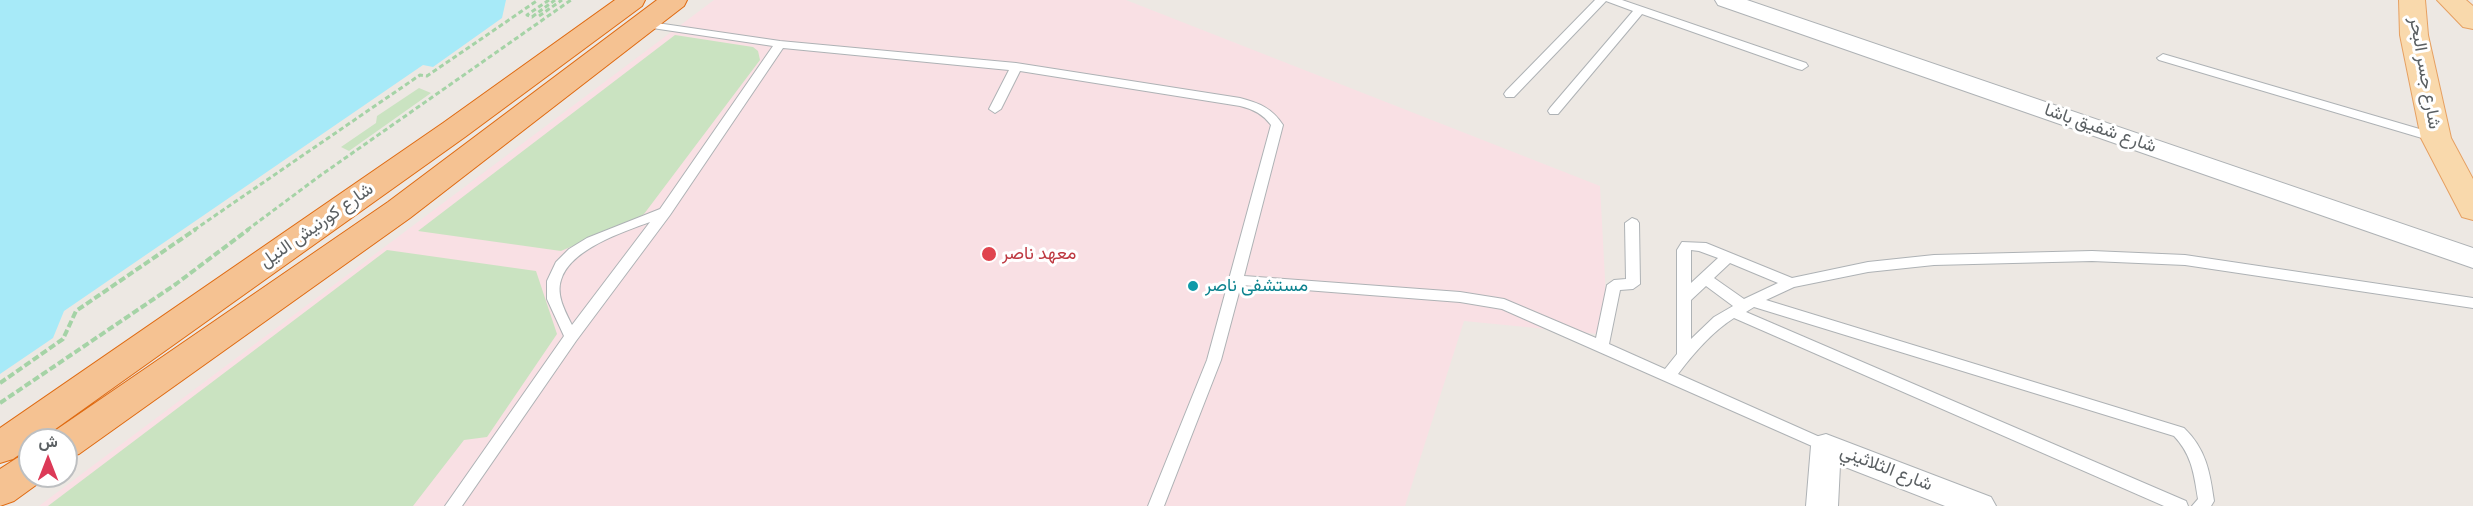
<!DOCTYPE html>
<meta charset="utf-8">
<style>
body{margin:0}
#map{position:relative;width:2473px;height:506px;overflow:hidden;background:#ede8e3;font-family:"Roboto Condensed",Vazirmatn,sans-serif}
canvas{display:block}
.north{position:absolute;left:18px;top:428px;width:60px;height:60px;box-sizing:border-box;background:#fff;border:2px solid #bdbfc1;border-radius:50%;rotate:0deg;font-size:16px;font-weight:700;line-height:24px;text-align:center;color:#5b6063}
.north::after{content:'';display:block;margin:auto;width:21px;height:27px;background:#dc3a57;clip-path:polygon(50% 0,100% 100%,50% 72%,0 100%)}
</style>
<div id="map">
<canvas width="2473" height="506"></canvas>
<div class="north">ش</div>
</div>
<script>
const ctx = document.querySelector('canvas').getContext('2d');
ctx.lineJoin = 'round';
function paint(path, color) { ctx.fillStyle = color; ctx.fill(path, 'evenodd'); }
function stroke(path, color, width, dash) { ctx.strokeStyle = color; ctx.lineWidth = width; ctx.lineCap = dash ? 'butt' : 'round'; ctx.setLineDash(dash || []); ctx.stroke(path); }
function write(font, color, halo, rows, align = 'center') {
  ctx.font = font + ' "Roboto Condensed",Vazirmatn,sans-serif'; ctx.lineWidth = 6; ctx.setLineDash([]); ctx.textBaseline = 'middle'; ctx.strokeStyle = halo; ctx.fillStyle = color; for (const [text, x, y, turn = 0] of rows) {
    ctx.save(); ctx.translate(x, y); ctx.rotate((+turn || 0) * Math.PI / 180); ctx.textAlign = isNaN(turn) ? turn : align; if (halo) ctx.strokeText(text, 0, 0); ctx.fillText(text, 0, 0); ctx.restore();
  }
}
paint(new Path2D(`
 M714 0H1126L1600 186 1608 335 1464 321 1405 506H39Z`), '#f9e0e4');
paint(new Path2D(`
 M675 35 753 47 758 51 760 60 644 214 636 219 561 251 418 231Z
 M419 88 431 93 349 151 341 147 376 123 377 116Z
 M387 250 536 271 557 334 487 437 464 440 413 506H48Z`), '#cae3c1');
paint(new Path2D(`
 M0 0H506L502 18 433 67 423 65 64 311 53 338 0 374Z`), '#a7eaf8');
const lane = new Path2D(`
 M1595 0H1622L1806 63 1808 66 1802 70 1798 69 1642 14 1558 114H1550L1548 111 1550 108 1633 11 1606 1 1514 97H1506L1504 94 1506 91Z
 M643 21 780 41 1016 63 1240 98C1259 103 1272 108 1283 125L1244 276 1460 292 1504 299 1596 338 1607 285 1614 280 1626 279 1625 223 1632 218 1637 220 1639 223 1640 284 1633 289 1620 290 1609 344 1665 369 1677 354V250L1682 242 1706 243 1792 278 1868 262 1934 255 2092 251 2185 255 2473 298V308L2185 265 2092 261 1934 265 1868 272 1794 287 1766 300 2184 428C2206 449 2210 472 2214 501L2211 506H2192L2198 499C2194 474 2192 455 2174 436L1754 307 1746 312 2186 501 2188 506H2164L1734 318C1712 332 1693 354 1678 374L1831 442 1834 446 1831 450 1826 452 1821 450 1502 309 1460 302 1241 285 1221 360 1164 506H1148L1207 360 1271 125C1263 114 1253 109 1240 106L1020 71 1001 109 995 113 989 109 1009 70 783 48 670 215 576 341 462 506H445L564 336 547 299V281L556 262 569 249 587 238 660 209 773 46 639 26 637 24ZM650 222 572 325C565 311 556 295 561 280 570 249 623 232 650 222ZM1691 250 1699 251 1718 258 1691 283ZM1730 263 1778 283 1744 299 1714 278ZM1706 286 1733 306 1714 317 1691 339V300Z
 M2163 54 2440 135 2442 138 2436 142 2432 141 2159 60 2157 58Z`);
const street = new Path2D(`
 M1715 0H1747L2473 248V268L1718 5Z
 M1826 434 1991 497 1996 506H1945L1840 465 1838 506H1806L1811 446 1815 437Z`);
const primary = new Path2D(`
 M2399 0H2425L2428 35 2451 138 2473 179V220L2462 217 2421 138 2400 35Z
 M2437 0H2466L2473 6V29L2463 27Z`);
const highway = new Path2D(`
 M615 0H645L642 6 465 137 40 440H30V447L13 459 0 463V428L443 123Z
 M657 0H687L684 6 410 218 79 454 66 458V440H49L53 432 388 202Z
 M30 453V476H46L43 480 14 501 0 506V469L17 458Z`);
stroke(lane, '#aeb2b5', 2);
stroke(street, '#aeb2b5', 2);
stroke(primary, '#e6a062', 2);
stroke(highway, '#df6a11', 2);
stroke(new Path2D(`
 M549 0 527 15 532 17 555 0
 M539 16 562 0
 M194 230 420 75 427 76 538 0
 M247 230 321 175 571 0`), '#a5d3a6', 3, [5, 3]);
stroke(new Path2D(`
 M0 383 63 339 76 311 196 229
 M0 403 176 284 249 229`), '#a5d3a6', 4, [7, 3]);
paint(lane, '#fff');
paint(street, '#fff');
paint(primary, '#f9d9ac');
paint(highway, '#f5c292');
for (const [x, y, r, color] of [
 [989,254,8,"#e0444e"],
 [1193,286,6,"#0f9aa8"]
]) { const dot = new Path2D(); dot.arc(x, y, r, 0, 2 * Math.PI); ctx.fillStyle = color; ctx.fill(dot); stroke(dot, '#fff', 2); }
write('18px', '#5b6063', '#fff', [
 ["شارع جسر البحر",2424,73,80],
 ["شارع شفيق باشا",2100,129,19],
 ["شارع كورنيش النيل",317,226,-35],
 ["شارع الثلاثيني",1886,469,21]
]);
write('18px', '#be3a42', '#fff', [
 ["معهد ناصر",1002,254]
], 'left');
write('18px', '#0d838f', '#fff', [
 ["مستشفى ناصر",1205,286]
], 'left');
</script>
